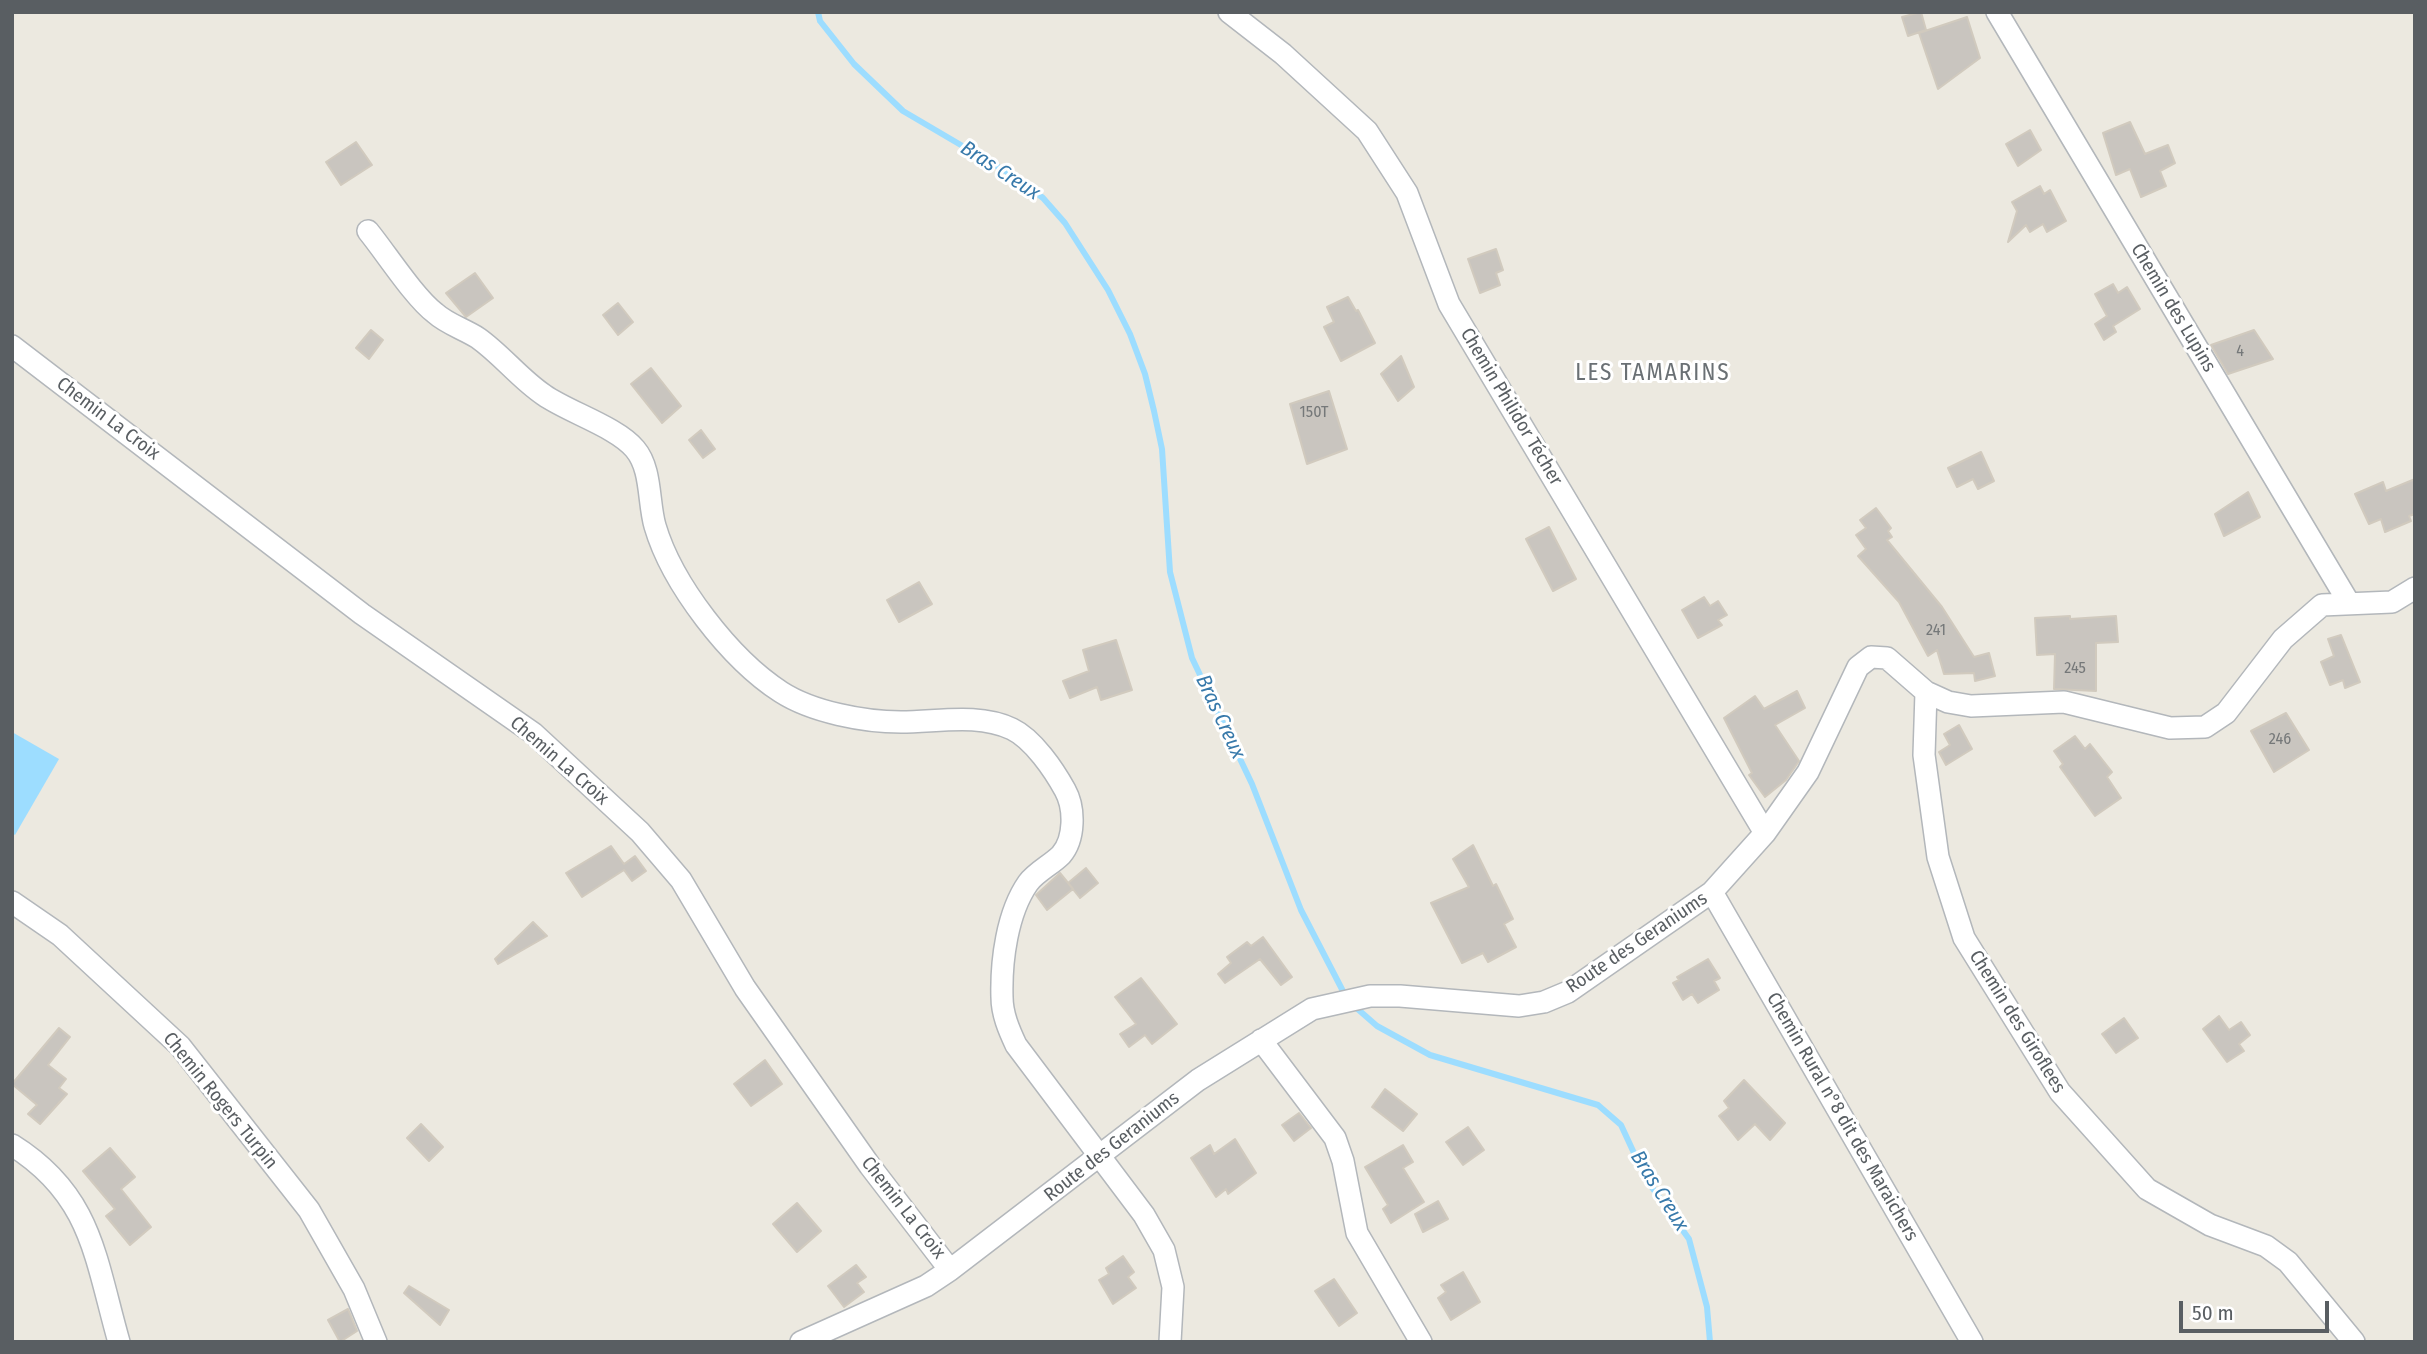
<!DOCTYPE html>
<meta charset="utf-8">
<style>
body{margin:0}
#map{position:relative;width:2427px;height:1354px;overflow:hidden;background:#ece9e0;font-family:"Fira Sans Condensed",sans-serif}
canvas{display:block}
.frame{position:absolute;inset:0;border:14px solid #595e62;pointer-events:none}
.scale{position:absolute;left:2179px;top:1301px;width:150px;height:32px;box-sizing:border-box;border:4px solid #595e62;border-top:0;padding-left:9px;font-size:21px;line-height:24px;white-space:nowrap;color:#595e62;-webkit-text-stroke:5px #fff;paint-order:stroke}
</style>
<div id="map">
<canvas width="2427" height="1354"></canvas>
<div class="frame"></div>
<div class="scale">50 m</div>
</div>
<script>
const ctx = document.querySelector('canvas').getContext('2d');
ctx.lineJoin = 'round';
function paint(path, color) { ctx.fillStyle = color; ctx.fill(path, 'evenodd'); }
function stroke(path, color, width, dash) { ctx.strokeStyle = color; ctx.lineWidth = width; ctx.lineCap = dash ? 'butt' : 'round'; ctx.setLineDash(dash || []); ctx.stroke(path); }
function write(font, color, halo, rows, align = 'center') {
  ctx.font = font + ' "Fira Sans Condensed",sans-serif'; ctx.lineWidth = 6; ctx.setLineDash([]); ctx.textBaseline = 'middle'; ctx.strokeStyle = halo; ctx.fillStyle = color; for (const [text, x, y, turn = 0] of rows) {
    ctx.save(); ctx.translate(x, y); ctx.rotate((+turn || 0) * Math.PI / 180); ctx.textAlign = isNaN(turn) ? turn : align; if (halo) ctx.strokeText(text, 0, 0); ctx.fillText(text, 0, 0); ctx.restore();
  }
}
paint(new Path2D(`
 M12 732 59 759 15 835 12 833Z`), '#9dddff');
stroke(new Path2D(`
 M818 12 820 21 854 64 903 111 1017 178 1043 198 1065 223 1108 290 1130 334 1145 374 1154 411 1162 449 1170 572 1192 658 1252 784 1301 910 1346 997
 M1353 1005 1377 1026 1430 1055 1598 1105 1621 1125 1646 1179 1689 1239 1707 1307 1710 1342`), '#9dddff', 6);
const building = new Path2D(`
 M1921 12 1926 30 1908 36 1902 17Z
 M1967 17 1980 58 1938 89 1919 33Z
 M2130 122 2145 154 2168 145 2175 163 2160 171 2166 186 2141 197 2130 169 2116 175 2103 133Z
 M2030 130 2041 150 2018 166 2006 144Z
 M356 142 372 165 341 185 326 162Z
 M2040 186 2044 194 2050 190 2066 221 2047 232 2043 224 2030 232 2026 225 2008 242 2017 211 2012 202Z
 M1496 249 1503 270 1496 273 1500 285 1480 293 1468 259Z
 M475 273 493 298 466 317 446 293Z
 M2113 284 2118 293 2127 287 2140 309 2113 326 2116 332 2104 340 2095 324 2107 316 2095 294Z
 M1348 297 1356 311 1358 310 1375 343 1341 361 1324 327 1334 322 1327 307Z
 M618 303 633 322 618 335 603 315Z
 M371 330 383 340 369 359 356 348Z
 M2254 330 2273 359 2228 374 2211 345Z
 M1401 356 1414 387 1398 401 1381 374Z
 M651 368 681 406 662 423 631 384Z
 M1329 391 1347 449 1307 464 1290 404Z
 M701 430 715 449 703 458 689 440Z
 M1981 452 1994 481 1978 489 1973 479 1957 487 1948 468Z
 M2415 479V514L2409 516 2411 521 2385 532 2381 519 2369 524 2355 494 2383 482 2386 491Z
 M2248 492 2260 517 2224 536 2215 514Z
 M1876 508 1891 528 1888 531 1892 537 1887 540 1942 607 1974 657 1989 653 1995 676 1975 681 1974 673 1944 674 1937 650 1928 656 1899 602 1858 556 1866 549 1856 535 1866 528 1860 520Z
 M1549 527 1576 579 1553 591 1526 539Z
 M919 582 932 604 899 622 887 600Z
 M1704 597 1710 606 1718 601 1727 615 1718 620 1722 625 1698 638 1682 610Z
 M2070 616V619L2116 616 2118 642 2096 643V691L2054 689 2055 654 2037 655 2035 618Z
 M2341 635 2360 682 2345 688 2343 680 2330 685 2321 662 2334 656 2328 639Z
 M1116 640 1132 690 1101 700 1097 687 1070 698 1063 681 1089 671 1083 650Z
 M1797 691 1805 708 1775 725 1799 761 1786 780 1765 797 1749 775 1752 773 1724 718 1755 696 1764 709Z
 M2286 713 2309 750 2274 772 2251 731Z
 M1959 725 1972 749 1946 765 1939 752 1950 745 1944 734Z
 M2075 736 2085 749 2090 744 2112 772 2107 777 2121 798 2095 816 2060 767 2063 764 2054 751Z
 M1473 845 1493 886 1496 884 1513 919 1504 924 1516 947 1488 962 1483 953 1462 963 1431 903 1469 887 1453 859Z
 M611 846 624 864 635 856 646 871 632 881 624 870 582 897 566 873Z
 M1086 868 1098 883 1080 898 1068 883Z
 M1060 873 1073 889 1047 910 1036 895Z
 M533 922 547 936 498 964 495 959Z
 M1263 937 1292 977 1281 985 1260 959 1225 983 1218 974 1231 963 1227 957 1247 942 1251 946Z
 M1708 959 1720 978 1714 981 1719 990 1698 1003 1692 994 1683 1000 1673 983 1679 980 1677 977Z
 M1141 978 1177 1024 1152 1044 1145 1035 1129 1047 1120 1034 1136 1024 1115 997Z
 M2219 1016 2229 1030 2241 1022 2250 1035 2239 1044 2244 1051 2227 1062 2203 1029Z
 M2124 1018 2138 1038 2116 1053 2102 1034Z
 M59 1028 70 1037 48 1065 66 1079 59 1088 67 1094 40 1124 28 1114 37 1105 12 1084Z
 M765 1060 782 1084 751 1106 734 1084Z
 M1744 1080 1785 1123 1770 1140 1755 1124 1738 1140 1719 1116 1729 1108 1724 1101Z
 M1385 1089 1417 1114 1403 1131 1372 1107Z
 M1299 1113 1311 1128 1294 1141 1282 1125Z
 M421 1124 443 1147 429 1161 407 1138Z
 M1468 1127 1484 1150 1463 1165 1446 1142Z
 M1235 1139 1256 1173 1228 1194 1226 1189 1216 1197 1191 1158 1210 1145 1214 1154Z
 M1403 1145 1413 1162 1403 1168 1424 1202 1391 1223 1383 1209 1388 1205 1365 1167Z
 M110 1148 135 1177 121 1189 151 1227 130 1245 106 1216 115 1209 83 1171Z
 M1438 1201 1448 1219 1423 1232 1415 1214Z
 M797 1203 821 1231 797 1252 773 1224Z
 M1123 1256 1134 1272 1128 1277 1136 1288 1113 1304 1099 1280 1109 1274 1106 1268Z
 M856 1265 866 1277 857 1283 864 1292 844 1307 828 1286Z
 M1463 1272 1480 1302 1451 1320 1438 1298 1446 1292 1441 1285Z
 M1334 1279 1357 1313 1339 1326 1315 1291Z
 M409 1286 449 1310 440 1325 404 1293Z
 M348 1309 357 1331 340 1342 328 1320Z`);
paint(building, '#c9c5bf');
stroke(building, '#d1cabe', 2);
const street = new Path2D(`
 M1229 12 1283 54 1367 131 1407 193 1449 304 1765 833
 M1997 12 2349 603
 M368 231C386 253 414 297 435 313 447 324 464 329 478 338 502 355 520 379 544 395 568 412 617 427 635 449 652 469 648 502 655 526 672 584 730 659 781 692 812 712 864 722 901 722 938 722 978 713 1012 729 1033 739 1054 770 1065 790 1075 808 1075 839 1061 855 1051 865 1036 872 1028 883 1007 913 1001 961 1002 997 1002 1014 1009 1030 1016 1045L1144 1215 1164 1250 1173 1287 1170 1342
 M12 346 362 614 533 733 640 832 681 880 745 988 870 1166 950 1270
 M1926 692 1924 755 1938 857 1964 938 2060 1092 2147 1189 2210 1225 2266 1246 2288 1262 2354 1342
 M1712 892 1972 1342
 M12 902 60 935 180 1046 309 1210 354 1289 376 1342
 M1261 1040 1335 1138 1343 1161 1357 1233 1421 1342
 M12 1145C92 1195 95 1258 119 1342
 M801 1342 926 1286 950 1270 1198 1080 1312 1009 1370 996H1400L1519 1006 1544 1002 1568 992 1712 892 1765 833 1808 772 1858 667 1871 657 1887 658 1926 692 1948 702 1971 706 2064 702 2170 728 2205 727 2226 713 2283 639 2322 605 2392 602 2415 588`);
stroke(street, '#b3b7bb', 24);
stroke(street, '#fff', 21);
write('16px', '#757879', null, [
 ["4",2240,352],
 ["150T",1314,413],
 ["241",1936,631],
 ["245",2075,669],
 ["246",2280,740]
]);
write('19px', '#595e62', '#fff', [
 ["Chemin des Lupins",2173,308,59],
 ["Chemin Philidor Técher",1511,407,59],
 ["Chemin La Croix",108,419,37],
 ["Chemin La Croix",559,761,41],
 ["Route des Geraniums",1637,943,-34],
 ["Chemin des Giroflees",2017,1022,58],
 ["Chemin Rogers Turpin",220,1101,51],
 ["Chemin Rural n°8 dit des Maraichers",1842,1117,60],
 ["Route des Geraniums",1112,1147,-38],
 ["Chemin La Croix",903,1208,52]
]);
write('italic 21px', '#3779aa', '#fff', [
 ["Bras Creux",1000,171,33],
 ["Bras Creux",1220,717,65],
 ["Bras Creux",1659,1191,58]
]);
ctx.letterSpacing = '2px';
write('23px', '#6a7074', '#fff', [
 ["LES TAMARINS",1653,374]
]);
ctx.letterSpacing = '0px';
</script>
